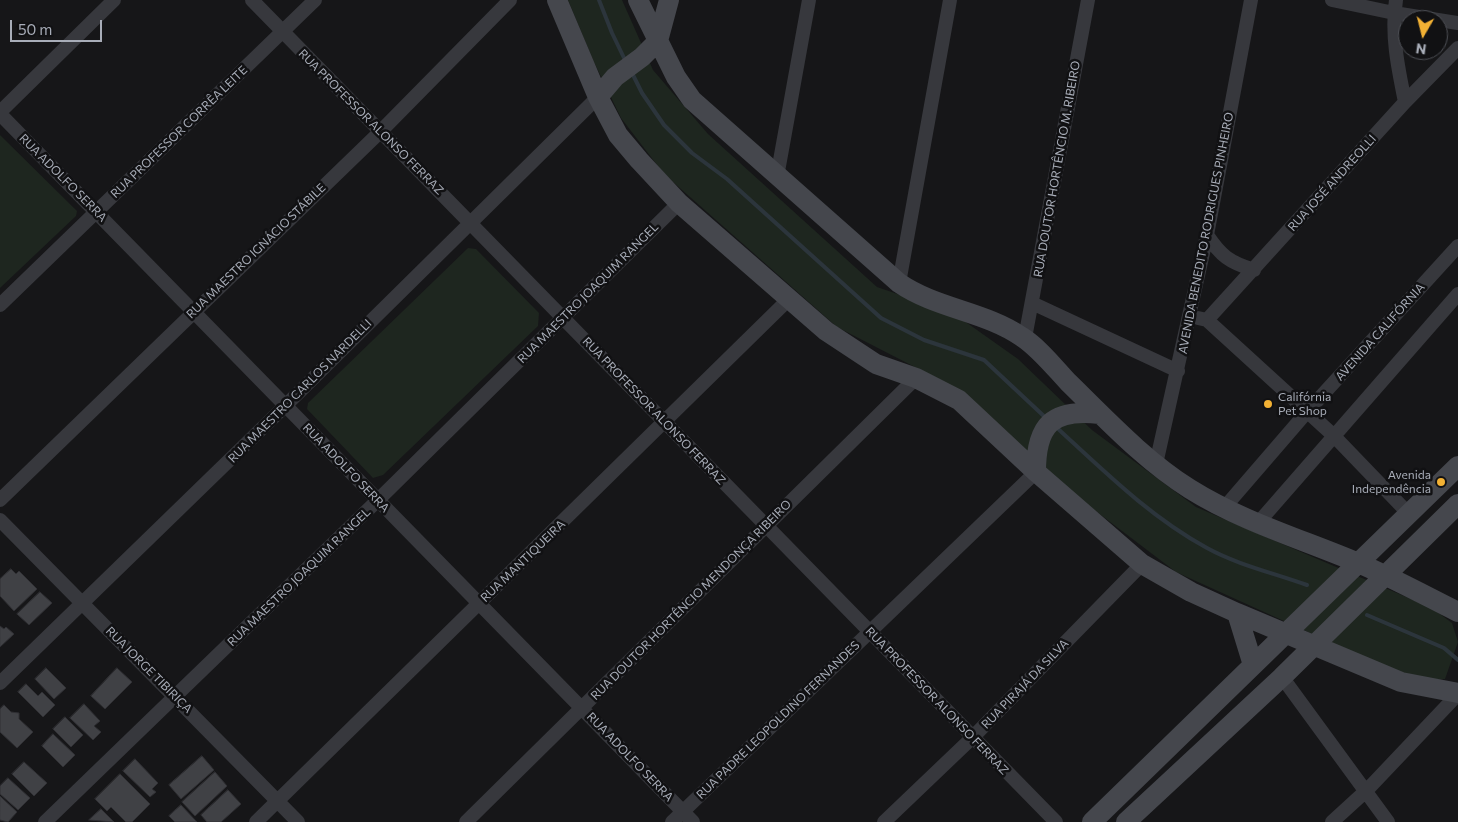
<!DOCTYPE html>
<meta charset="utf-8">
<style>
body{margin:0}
#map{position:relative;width:1458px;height:822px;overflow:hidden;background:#161618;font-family:Commissioner,sans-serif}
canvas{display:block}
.north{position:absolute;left:1398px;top:10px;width:50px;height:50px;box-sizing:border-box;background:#111113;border:1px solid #4d4f55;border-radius:50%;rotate:188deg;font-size:14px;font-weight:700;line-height:20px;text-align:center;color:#a8adb8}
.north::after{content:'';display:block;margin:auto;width:18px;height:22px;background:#f2b134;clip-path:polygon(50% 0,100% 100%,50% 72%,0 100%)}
.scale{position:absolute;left:10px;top:20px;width:92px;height:22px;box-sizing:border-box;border:2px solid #a8adb8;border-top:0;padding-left:6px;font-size:15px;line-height:18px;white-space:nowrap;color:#a8adb8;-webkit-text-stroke:4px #111113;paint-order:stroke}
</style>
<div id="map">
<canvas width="1458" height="822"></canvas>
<div class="north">N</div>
<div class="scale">50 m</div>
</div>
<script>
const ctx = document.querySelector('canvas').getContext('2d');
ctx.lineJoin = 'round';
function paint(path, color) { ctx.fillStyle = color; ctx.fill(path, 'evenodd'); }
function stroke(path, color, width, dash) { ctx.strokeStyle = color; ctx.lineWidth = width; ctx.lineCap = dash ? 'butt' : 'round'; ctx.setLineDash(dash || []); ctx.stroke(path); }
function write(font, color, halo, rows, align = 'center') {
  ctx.font = font + ' Commissioner,sans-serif'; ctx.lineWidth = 5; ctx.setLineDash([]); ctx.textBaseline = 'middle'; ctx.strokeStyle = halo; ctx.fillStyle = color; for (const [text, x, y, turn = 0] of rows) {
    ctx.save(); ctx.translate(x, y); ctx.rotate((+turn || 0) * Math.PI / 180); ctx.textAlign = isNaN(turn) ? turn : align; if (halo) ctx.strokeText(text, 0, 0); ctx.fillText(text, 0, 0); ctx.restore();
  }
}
paint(new Path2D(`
 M568 0H622L653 70 708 134 877 287 953 313 1018 359 1092 430 1196 507 1432 608 1452 623 1458 642 1445 679 1432 680 1405 676 1176 572 1068 490 944 382 837 327 664 174 621 118 593 60Z
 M0 135 77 211 76 216 0 288Z
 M468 248 476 249 539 313 538 326 383 475 373 478 307 409 308 403Z`), '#1e261f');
stroke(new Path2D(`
 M599 0 612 33 626 62
 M632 73 642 93 664 125 692 153 727 179 881 318 924 340 984 360 1047 419
 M1056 427C1104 471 1150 517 1207 548 1238 565 1274 573 1307 585
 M1367 615 1444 648 1458 660`), '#2c353c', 4);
const building = new Path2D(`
 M11 569 16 574 19 571 37 589 14 611 0 596V579Z
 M40 592 52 603 29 625 17 614Z
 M0 626 4 629 6 627 14 634 0 647Z
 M46 668 66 688 54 699 35 679Z
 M117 668 132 682 105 709 91 696Z
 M26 684 38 696 42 692 55 705 43 717 18 692Z
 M84 704 100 721 94 726 101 732 93 740 70 718Z
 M4 705 11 712 19 713V719L33 732 17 748 0 732V709Z
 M65 717 83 735 71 747 53 729Z
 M53 734 75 755 63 767 42 746Z
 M202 756 214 770 181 799 169 785Z
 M135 759 158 783 152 789 156 792 150 797 123 771Z
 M24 762 47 783 34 796 12 774Z
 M215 772 227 786 195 816 182 802Z
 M120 774 150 804 132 822H126L111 807 107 811 95 799Z
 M8 778 30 798 18 810 0 794V786Z
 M228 790 241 804 221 822H207L201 815Z
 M0 796 17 812 8 822 0 820Z
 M181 805 197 822H175L169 816Z
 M101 809 114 822 89 820Z`);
paint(building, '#404145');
stroke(building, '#303034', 1);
stroke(new Path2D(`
 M252 0 1056 822
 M1332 0 1394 13 1458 23
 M1396 0C1391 35 1398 68 1405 102
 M0 112 114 0
 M0 114 693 822
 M777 177 809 0
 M1207 235C1221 256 1229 262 1254 270
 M899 283 950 0
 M1032 303 1178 371
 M0 305 315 0
 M1198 318 1207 320 1333 435 1409 514
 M1207 320 1405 102 1458 48
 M1025 338 1088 0
 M1156 464 1207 235 1251 0
 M0 500 381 131 510 0
 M1224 508 1306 413 1458 246
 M0 520 298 822
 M1258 523 1458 294
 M1282 677 1388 822
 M0 683 285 406 598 97
 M45 822 378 500 679 203
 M256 822 789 299
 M466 822 916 378
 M672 822 1036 472
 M884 822 973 737 1142 564
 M1332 822 1367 790 1458 694`), '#37383d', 14);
stroke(new Path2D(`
 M557 0 598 97 618 135 639 160 679 203 826 331 876 364 916 378 959 400 1036 472 1142 564 1191 592 1237 613 1401 682 1458 693
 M638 0 676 77 692 100 899 283C937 309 984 311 1022 337 1039 348 1054 367 1068 382 1106 419 1145 461 1190 489 1241 521 1301 539 1356 562 1391 577 1424 595 1458 612
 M598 97 615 77 642 57 658 41 669 0
 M1036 472C1036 425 1052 408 1100 414
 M1237 613 1253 665
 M1092 822 1458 466
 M1126 822 1282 677 1458 504`), '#45474d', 20);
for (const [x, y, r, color] of [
 [1268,404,5,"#f2b134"],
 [1441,482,5,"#f2b134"]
]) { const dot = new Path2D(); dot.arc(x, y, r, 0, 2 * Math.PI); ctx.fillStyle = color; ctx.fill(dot); stroke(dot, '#111113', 2); }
write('12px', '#a8adb8', '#111113', [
 ["RUA PROFESSOR ALONSO FERRAZ",371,122,45],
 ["RUA PROFESSOR CORRÊA LEITE",179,132,-44],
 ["RUA DOUTOR HORTÊNCIO M. RIBEIRO",1057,169,-80],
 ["RUA ADOLFO SERRA",63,178,45],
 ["RUA JOSÉ ANDREOLLI",1332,183,-48],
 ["AVENIDA BENEDITO RODRIGUES PINHEIRO",1206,233,-79],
 ["RUA MAESTRO IGNÁCIO STÁBILE",256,251,-44],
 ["RUA MAESTRO JOAQUIM RANGEL",588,293,-45],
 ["AVENIDA CALIFÓRNIA",1380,332,-48],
 ["RUA MAESTRO CARLOS NARDELLI",300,391,-45],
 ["RUA PROFESSOR ALONSO FERRAZ",654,411,46],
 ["RUA ADOLFO SERRA",346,468,46],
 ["RUA MANTIQUEIRA",523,561,-44],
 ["RUA MAESTRO JOAQUIM RANGEL",299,577,-44],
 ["RUA DOUTOR HORTÊNCIO MENDONÇA RIBEIRO",691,600,-45],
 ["RUA JORGE TIBIRIÇA",149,670,45],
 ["RUA PIRAJÁ DA SILVA",1025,684,-46],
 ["RUA PROFESSOR ALONSO FERRAZ",937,701,46],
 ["RUA PADRE LEOPOLDINO FERNANDES",778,720,-44],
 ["RUA ADOLFO SERRA",630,757,46]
]);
write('12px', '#a8adb8', '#111113', [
 ["Califórnia",1278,397],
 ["Pet Shop",1278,411],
 ["Avenida",1431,475,"right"],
 ["Independência",1431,489,"right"]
], 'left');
</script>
